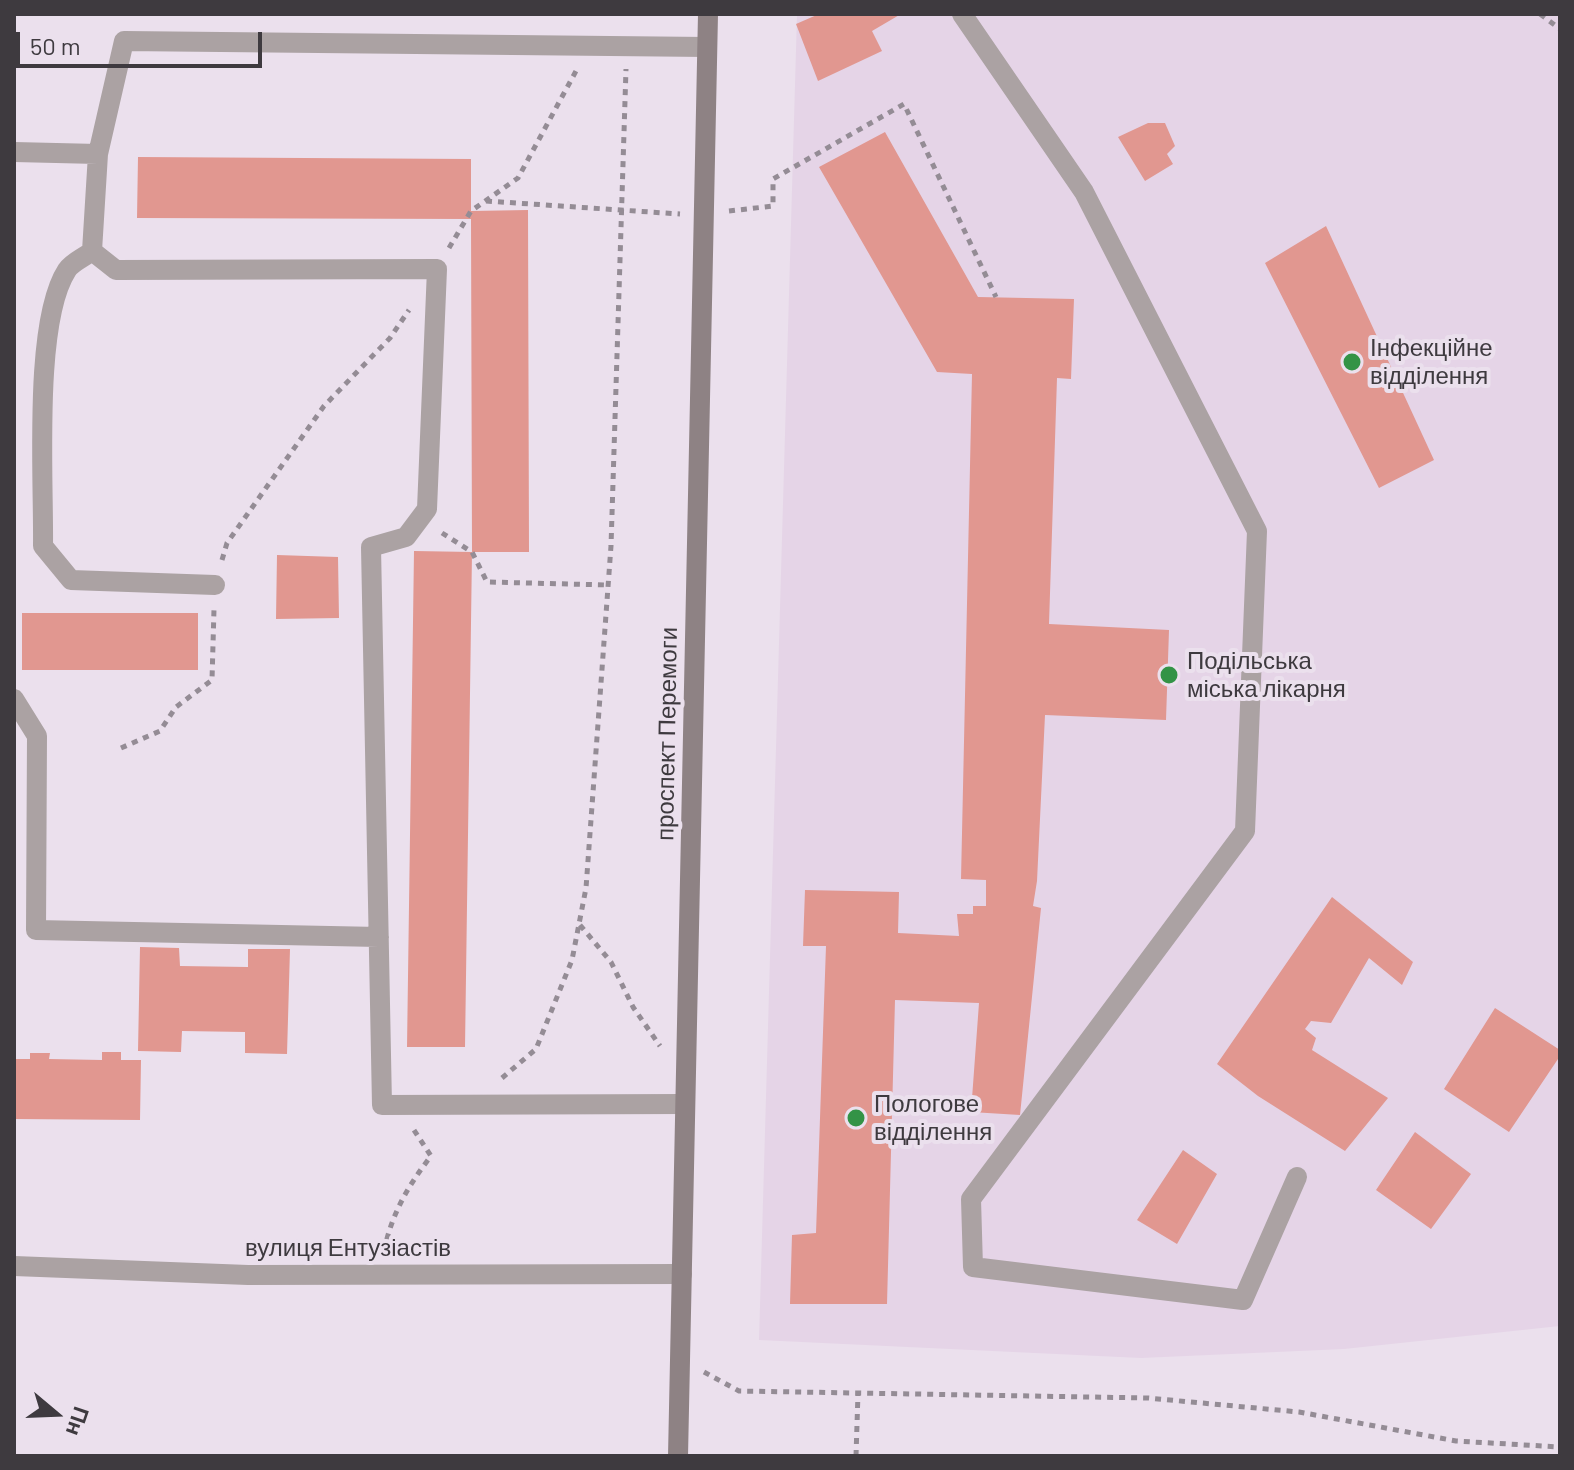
<!DOCTYPE html>
<meta charset="utf-8">
<style>
body{margin:0}
#map{position:relative;width:1574px;height:1470px;overflow:hidden;background:#ebe0ed;font-family:Barlow,sans-serif}
canvas{display:block}
.frame{position:absolute;inset:0;border:16px solid #3e3a3f;pointer-events:none}
.north{position:absolute;left:16px;top:1374px;width:80px;height:80px;-webkit-text-stroke:6px #ebe0ed;paint-order:stroke;rotate:109deg;font-size:22px;font-weight:700;line-height:32px;text-align:center;color:#3e3a3f}
.north::after{content:'';display:block;margin:auto;width:28px;height:36px;background:#3e3a3f;clip-path:polygon(50% 0,100% 100%,50% 72%,0 100%)}
.scale{position:absolute;left:16px;top:32px;width:246px;height:36px;box-sizing:border-box;border:4px solid #3e3a3f;border-top:0;padding-left:10px;font-size:24px;line-height:28px;white-space:nowrap;color:#3e3a3f;-webkit-text-stroke:6px #ebe0ed;paint-order:stroke}
</style>
<div id="map">
<canvas width="1574" height="1470"></canvas>
<div class="frame"></div>
<div class="north">Пн</div>
<div class="scale">50 m</div>
</div>
<script>
const ctx = document.querySelector('canvas').getContext('2d');
ctx.lineJoin = 'round';
function paint(path, color) { ctx.fillStyle = color; ctx.fill(path, 'evenodd'); }
function stroke(path, color, width, dash) { ctx.strokeStyle = color; ctx.lineWidth = width; ctx.lineCap = dash ? 'butt' : 'round'; ctx.setLineDash(dash || []); ctx.stroke(path); }
function write(font, color, halo, rows, align = 'center') {
  ctx.font = font + ' Barlow,sans-serif'; ctx.lineWidth = 8; ctx.setLineDash([]); ctx.textBaseline = 'middle'; ctx.strokeStyle = halo; ctx.fillStyle = color; for (const [text, x, y, turn = 0] of rows) {
    ctx.save(); ctx.translate(x, y); ctx.rotate((+turn || 0) * Math.PI / 180); ctx.textAlign = isNaN(turn) ? turn : align; if (halo) ctx.strokeText(text, 0, 0); ctx.fillText(text, 0, 0); ctx.restore();
  }
}
paint(new Path2D(`
 M797 14H1560V1326L1344 1349 1141 1358 759 1340Z`), '#e5d4e7');
paint(new Path2D(`
 M819 14H901L872 31 882 51 818 81 796 24Z
 M1148 123H1165L1175 146 1167 154 1173 164 1145 181 1118 137Z
 M885 132 978 297 1074 299 1071 379 1057 378 1049 624 1169 630 1166 720 1045 715 1037 881 1033 906 1041 908 1020 1115 971 1112 979 1003 895 1000 887 1304H790L792 1235 816 1233 826 946H803L805 890 899 892 898 933 959 936 957 914H973V906H986V880L961 879 972 374 937 372 819 167Z
 M138 157 471 159V211L528 210 529 552H472L471 219 137 218Z
 M1326 226 1434 460 1379 488 1265 263Z
 M414 551 472 552 465 1047H407Z
 M277 555 338 557 339 618 276 619Z
 M22 613H198V670H22Z
 M1332 897 1413 962 1402 985 1369 958 1331 1023 1311 1021 1305 1029 1316 1038 1312 1050 1388 1098 1345 1151 1258 1096 1217 1064Z
 M140 947 179 948 180 966 248 967V949H290L287 1054 245 1053V1032L182 1031 181 1052 138 1051Z
 M1495 1008 1560 1050V1056L1509 1132 1444 1089Z
 M102 1052H121V1060H141L140 1120 14 1119V1059H30V1053H50L49 1059 102 1060Z
 M1415 1132 1471 1174 1431 1229 1376 1190Z
 M1183 1150 1217 1174 1177 1244 1137 1220Z`), '#e19790');
stroke(new Path2D(`
 M1540 14 1560 29
 M486 201 680 214
 M729 211 773 206V179L904 104 996 297
 M449 248 471 211 518 178 576 71
 M442 533 472 552 487 582 609 585
 M222 560 227 543 324 406 390 338 409 310
 M121 748 160 731 176 707 212 680 214 609
 M580 925 611 962 633 1007 660 1046
 M502 1078 536 1049 572 960 586 888 611 546 626 69
 M384 1251C392 1213 408 1186 431 1156L414 1130
 M704 1372 739 1391 1148 1398 1299 1412 1456 1441 1560 1447
 M856 1456 858 1393`), '#948c95', 5, [6, 6]);
stroke(new Path2D(`
 M962 14 1084 192 1257 531 1245 831 971 1199 973 1267 1243 1300 1297 1177`), '#aba2a3', 20);
stroke(new Path2D(`
 M14 152 98 154
 M92 251C85 257 72 262 67 270 33 322 44 480 43 546L71 580 215 585
 M14 699 37 736 36 930 379 937
 M685 1104 382 1105 371 547 406 537 427 509 437 269 116 270 92 251 98 154 124 41 707 47
 M14 1266 248 1275 682 1274`), '#aba2a3', 20);
stroke(new Path2D(`
 M678 1456 708 14`), '#8e8284', 20);
for (const [x, y, r, color] of [
 [1352,362,10,"#339346"],
 [1169,675,10,"#339346"],
 [856,1118,10,"#339346"]
]) { const dot = new Path2D(); dot.arc(x, y, r, 0, 2 * Math.PI); ctx.fillStyle = color; ctx.fill(dot); stroke(dot, '#ebe0ed', 3); }
write('24px', '#3e3a3f', '#ebe0ed', [
 ["Інфекційне",1370,348],
 ["відділення",1370,376],
 ["Подільська",1187,661],
 ["міська лікарня",1187,689],
 ["Пологове",874,1104],
 ["відділення",874,1132]
], 'left');
write('24px', '#3e3a3f', '#ebe0ed', [
 ["проспект Перемоги",667,734,-89],
 ["вулиця Ентузіастів",348,1248]
]);
</script>
